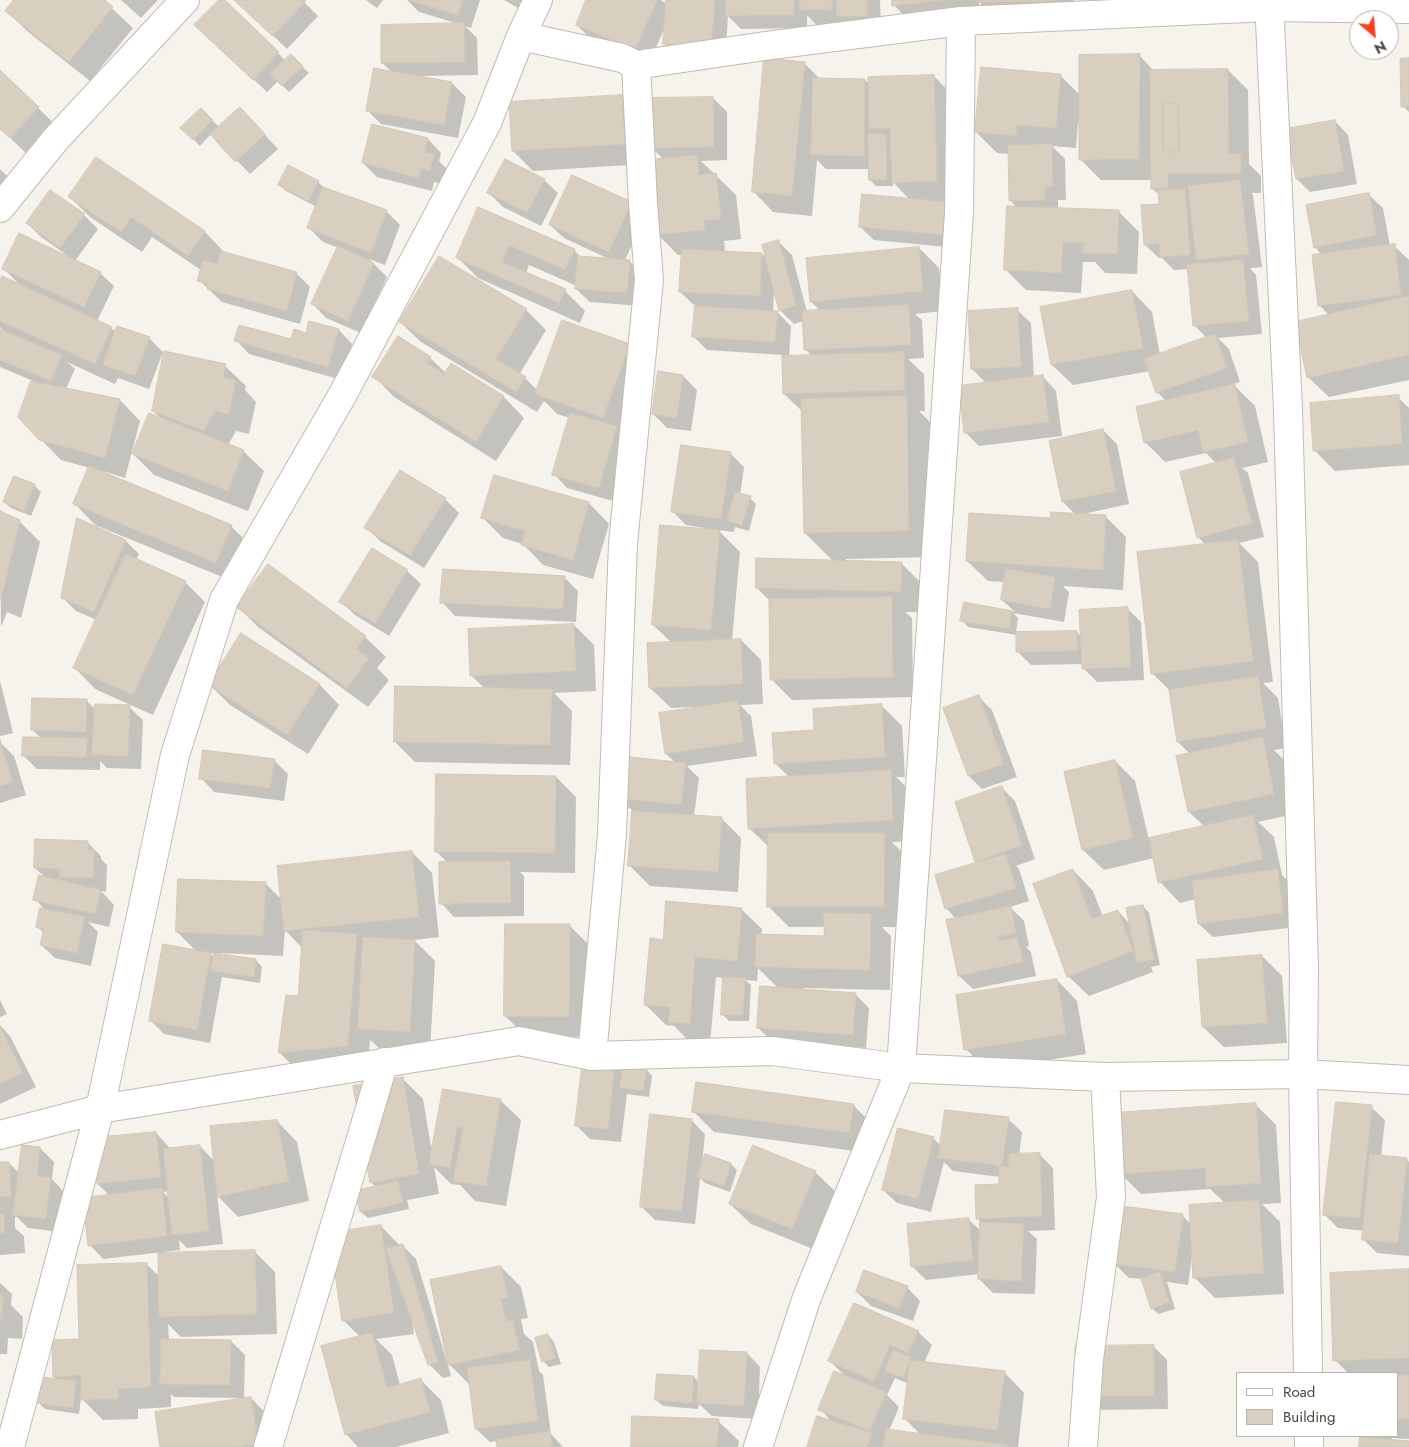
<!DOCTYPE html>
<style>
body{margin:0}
#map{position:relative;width:1409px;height:1447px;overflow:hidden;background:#f6f3ec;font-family:Jost,sans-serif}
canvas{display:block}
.legend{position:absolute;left:1236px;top:1372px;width:162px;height:65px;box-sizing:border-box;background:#fff;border:1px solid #b7b4b0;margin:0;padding:6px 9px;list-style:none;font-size:15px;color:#4b4439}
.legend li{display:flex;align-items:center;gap:10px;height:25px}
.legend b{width:25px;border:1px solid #b7b4b0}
.north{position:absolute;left:1349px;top:10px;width:50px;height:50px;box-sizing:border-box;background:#fff;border:1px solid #b7b4b0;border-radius:50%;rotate:153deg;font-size:14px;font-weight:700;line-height:20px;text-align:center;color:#4b4439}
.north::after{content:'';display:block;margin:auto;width:18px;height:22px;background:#fc3f1d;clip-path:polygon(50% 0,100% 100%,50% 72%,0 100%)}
</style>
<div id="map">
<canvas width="1409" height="1447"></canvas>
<ul class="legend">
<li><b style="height:6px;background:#fff"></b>Road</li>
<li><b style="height:14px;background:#d8cfc1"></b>Building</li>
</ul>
<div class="north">N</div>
</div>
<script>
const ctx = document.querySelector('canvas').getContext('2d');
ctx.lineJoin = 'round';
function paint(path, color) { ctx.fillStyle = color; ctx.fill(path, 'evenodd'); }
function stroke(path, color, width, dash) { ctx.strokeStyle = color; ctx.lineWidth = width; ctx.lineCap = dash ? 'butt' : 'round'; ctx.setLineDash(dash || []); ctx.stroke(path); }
paint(new Path2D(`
 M15 0H103L133 28 90 81 27 31 7 11Z
 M121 0H158L141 18Z
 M221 0H223L286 61 291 56 309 73 289 92 278 81 267 92 210 38Z
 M236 0H302L318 16 287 49Z
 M366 0H383L377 8Z
 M407 0H480L471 28 465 26 477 38 478 75 420 76V77L452 83 466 97 458 138 381 124 367 110 392 72 382 63 459 24 419 12Z
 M504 0H529L523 11Z
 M588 0H661L667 5V0H880L881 29 821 30 807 15V28L741 29 728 16 725 61 678 58 664 44 665 27 649 63 591 39 577 25Z
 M893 0H1074V21L999 22 979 2 980 11 907 19 894 5Z
 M1139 55 1154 71 1228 70 1248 90 1249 164 1261 176V193H1251L1253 195 1262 267 1250 268 1256 275 1262 334 1218 338 1229 349 1240 382 1233 384 1255 406 1268 462 1242 468 1248 473 1264 537 1239 543 1258 562 1273 682 1263 683 1278 698 1286 748 1274 750 1283 759 1294 814 1258 822 1274 837 1282 875 1291 884 1296 927 1213 937 1199 924 1196 899 1180 903 1160 882 1154 858 1104 870 1083 850 1115 761 1135 781 1149 840 1205 827 1189 812 1190 754 1178 742 1170 691 1152 673 1206 545 1198 537 1217 464 1206 453 1165 462 1145 442 1166 401 1157 392 1150 371 1073 385 1052 365 1132 291 1152 312 1160 355 1207 338 1194 325 1189 269 1174 270 1162 258H1159L1145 245 1160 205 1159 195 1152 188V180H1101L1080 159V123H1078L1076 148 1052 146 1065 159 1066 200H1058V209L1119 212 1139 232 1137 274 1105 273 1095 262H1083L1081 293 1026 290 1006 270 1017 208 1010 200 1009 154 997 153 976 132 1060 75 1080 95Z
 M1409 60V112L1403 106Z
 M804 63 821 80H865L870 85 934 76 954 97 958 248 874 240 860 227 910 200 893 182V186H876L870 180V169H826L817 160 812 216 773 212 753 191Z
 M0 72 59 128 31 158 0 128Z
 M622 96 642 117 645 164 533 171 513 151Z
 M713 98 727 112V160L701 161 736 195 741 239 724 241 725 252 762 254 767 259 779 242 792 255 807 312 821 311 811 302 919 248 939 268 943 311 915 314 922 320 924 358 908 359 924 374 925 411H919L933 425 935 557 846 559V562L901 563 922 584 921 612H905L912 618 913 697 792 700 771 679 770 601 757 588 833 561 805 533 803 412 784 394 783 355 707 350 694 337 696 306 694 305 680 292 683 255H678L658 235 664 160 652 148ZM774 289 780 310 794 324 804 321 805 349 812 356 789 357 791 326 777 312H773Z
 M201 109 219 127 253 122 278 149 250 174 211 134 200 146 182 128Z
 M1335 121 1348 135 1357 184 1310 192 1297 179Z
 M373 126 428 139 441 153 439 161 447 169 443 184 434 182 432 191 377 177 363 163Z
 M96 159 205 232 225 253 297 274 310 287 300 324 222 302 199 280 201 270 152 237 142 252 90 217 70 197Z
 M0 169 16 185 0 200Z
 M544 180 558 193 541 226 503 207 489 193Z
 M318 182 324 188 387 212 400 225 385 265 369 259 387 277 361 333 326 318 313 304 339 248 323 242 309 228 317 207 286 191 279 184Z
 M51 191 84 215 98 229 75 261 100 273 114 286 97 321 111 328 116 332 149 338 163 352 149 389 118 378 115 384 67 362 75 369 66 389 120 400 140 421 125 478 103 471 102 473 231 526 252 547 237 583 95 525 75 504 90 468 61 460 19 417 33 381 0 367V331L6 333 0 327V283L20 285 4 269 68 257V256L41 237 27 223Z
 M1369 195 1383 208 1390 246H1394L1409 260V380L1329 397 1308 377 1329 315 1319 305 1322 255 1315 247Z
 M631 203 645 217 625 260 629 261 643 274 641 306 590 302 576 289 577 286 529 265 526 273 565 291 585 311 580 323 478 278 457 257 479 208 574 250 581 257 609 259 564 238 550 225Z
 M526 310 546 330 519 375 525 378 538 391 629 345 630 441 613 501 567 488 554 474 570 418 557 414 544 401 537 412 421 342 400 322Z
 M1017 310 1031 323 1034 378 1043 377 1056 391 1062 436 979 446 965 432 987 384 972 369Z
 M310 322 339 330 352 344 342 380 249 354 236 340 292 341 307 334Z
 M430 358 446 373 451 365 504 397 524 418 496 461 394 397 374 376Z
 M225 366 246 386 245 390 256 402 249 434 236 431 228 445 243 451 264 471 248 511 154 475 133 454 161 419 153 411Z
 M683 376 697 390 691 431 667 428 653 414Z
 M1398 397 1409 408V465L1335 471 1314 450Z
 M1103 430 1117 444 1129 504 1083 514 1106 517 1126 537 1123 590 1063 586 1069 592 1064 622 1013 613 1018 618 1016 633 1077 632 1082 638 1127 608 1141 622 1144 680 1097 682 1084 669 1083 664 1031 665 1018 652 1017 635 968 627 962 620 965 604 1015 612 1002 600 1005 582 988 581 967 561 1051 519 1076 515 1063 502 1050 442Z
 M730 453 744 467 740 495 750 498 756 504 749 531 735 527 734 532 718 530 740 552 732 640H741L761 660 763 704 740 705 751 716 757 756 687 766 699 778 694 816 721 818 741 838 738 892 650 886 629 865 633 811 618 798 676 763 666 754 694 709V707L671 708 650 688 672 643 653 625 704 530V528L686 525 672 511Z
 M34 485 41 492 31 516 11 508 4 502Z
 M445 499 459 513 424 568 380 541 366 527Z
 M589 503 609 524 593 579 543 565 523 544 503 538 483 518Z
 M0 513 19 521 40 542 21 618 7 612 1 627Z
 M126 541 139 554 136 560 185 582 205 602 153 715 95 689 75 668 97 620 76 611 62 597Z
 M407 571 421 584 389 636 355 615 341 602Z
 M564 577 578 591 576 622 455 616 442 602Z
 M238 607 365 637 386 657 377 668 389 680 368 707 258 627Z
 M574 625 594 645 596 691 554 693 572 711 570 765 415 762 395 742 485 689 471 675Z
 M0 681 13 733 0 736Z
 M319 684 339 705 308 754 230 705 210 685Z
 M979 697 992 710 1017 777 982 789 969 776Z
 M34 699 87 701 96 710 129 707 143 720 141 769 107 768 100 761V770L37 769 24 756 41 738 32 730Z
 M881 705 902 726 905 777H896L911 792 913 841 892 842 905 855 904 927H882L891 936 890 990 804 988V990L855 994 869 1008 866 1048 772 1041 758 1028 778 988 758 968 757 981 745 980 751 985 749 1021H729L722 1014 724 978 716 977 710 1044 690 1042 674 1026 666 1025 646 1005 664 941 741 909 762 929 761 936 825 937V927H789L768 906 769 847 749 828 789 777 776 764 815 731Z
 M0 742 14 756 26 795 0 803Z
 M274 760 288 774 284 801 214 792 201 778Z
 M556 777 576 797 575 873 520 872 524 876V916L454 917 441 903 448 863 437 852Z
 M1002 788 1015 801 1035 859 1016 866 1019 869 1029 901 1010 907 1024 921 1029 946 1026 947 1031 952 1036 976 973 989 959 976 956 919 946 908 978 863 976 861Z
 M88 843 101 856V859L107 865 106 892 101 891 114 905 109 927 88 922 98 932 91 966 55 958 41 945 44 933 37 927 45 910 35 899 46 878 35 868Z
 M412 852 432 873 439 937 414 940 435 961 430 1052 380 1049 370 1040 368 1066 300 1073 279 1052 299 998 303 949 285 930 283 956 221 953V955L256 960 262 967 260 983 222 977 210 1043 164 1034 150 1020 196 951 177 932 265 883 282 900ZM210 953H215V958Z
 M1073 870 1093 891 1103 917 1118 911 1130 924 1143 906 1149 913 1160 965 1151 967 1153 972 1089 996 1068 976Z
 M569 925 590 946 589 1037 526 1036 505 1016Z
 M1262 956 1282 976 1287 1043 1224 1047 1203 1027Z
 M1057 980 1077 1001 1086 1054 986 1070 966 1049Z
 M0 1000 7 1014 0 1017Z
 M0 1025 10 1036 36 1087 0 1104Z
 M615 1063 624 1072 646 1069 652 1076 649 1097 627 1094 621 1142 590 1139 576 1125Z
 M403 1079 423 1099 432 1153 444 1090 500 1100 521 1120 506 1206 475 1201 460 1185 451 1184 434 1167 439 1194 407 1200 409 1209 368 1218 361 1212 376 1187 371 1182Z
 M853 1105 873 1125 869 1153 714 1132 693 1111Z
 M1256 1105 1276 1125 1281 1203 1262 1204 1280 1222 1284 1294 1215 1298 1195 1278 1192 1258 1188 1285 1167 1282 1175 1309 1158 1314 1152 1308 1143 1279 1129 1278 1115 1264 1182 1215 1191 1224 1225 1203 1210 1189 1141 1194 1120 1173Z
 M1371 1107 1385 1120 1381 1157 1406 1159 1409 1162V1256L1377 1253 1363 1239 1364 1231 1338 1228 1324 1214Z
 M1008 1119 1022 1132 1019 1155 1039 1154 1053 1168 1055 1230 1028 1231 1037 1239 1035 1294 993 1293 979 1279V1274L926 1280 912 1266 968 1219 981 1231V1222L977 1218 1000 1185V1177L953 1171 944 1162 931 1212 897 1203 883 1190 933 1138 941 1146Z
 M691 1120 705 1134 702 1164H731L737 1170 730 1192 705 1183 700 1178 695 1224 655 1220 641 1206Z
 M277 1121 297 1142 309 1201 238 1217 217 1195 223 1244 187 1248 179 1240 180 1250 103 1259 90 1245 110 1196 98 1184 156 1133 169 1147 170 1150 200 1146 215 1162ZM169 1191V1198L163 1192Z
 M40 1148 54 1162 52 1179 64 1192 60 1232 28 1228 17 1217H15V1228L24 1236 25 1253 0 1255V1164L9 1163 20 1174Z
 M815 1172 836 1192 813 1249 751 1224 730 1204Z
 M381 1226 400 1246 402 1245 416 1259 447 1362H448L501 1267 521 1287 528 1318 521 1319 524 1334 533 1342 539 1371 543 1375 551 1434 563 1447H498L497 1441 490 1442 476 1429 470 1385 447 1362 451 1376 443 1378 429 1364 412 1319 414 1334 376 1339 392 1355 400 1385 421 1380 441 1400 449 1433 396 1447H358L346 1434 360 1337 343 1320Z
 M254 1251 275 1272 277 1334 181 1337 168 1324 169 1340 231 1341 245 1355 244 1399 251 1398 271 1419 276 1447H161L241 1400V1398L174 1397 171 1394V1407L138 1409V1419L103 1420 81 1398 79 1414 45 1409 38 1402 59 1381 54 1376 80 1340 146 1264 160 1277Z
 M1409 1271V1439L1392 1438V1441L1409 1442V1447H1360L1366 1439 1363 1436H1398V1373H1348L1335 1360Z
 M0 1283 12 1294 11 1305 23 1317 22 1339 8 1338 7 1354H0Z
 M907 1287 920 1301 913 1321 871 1306 857 1292Z
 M918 1332 932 1345 924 1363 1004 1372 1024 1393 1018 1447H808L832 1422 820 1409 846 1377 830 1361ZM895 1378 909 1384 904 1418 921 1435 889 1431 899 1407 887 1395Z
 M548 1335 554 1342 561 1364 549 1367 543 1361Z
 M1153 1346 1167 1360 1168 1409 1091 1410 1077 1396Z
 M747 1353 760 1367 758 1419 712 1416 699 1404 698 1409 663 1406 656 1400 694 1377 699 1383Z
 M718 1421 739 1441 738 1447H632Z`), '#0003');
const building = new Path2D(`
 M14 0H105L113 7 69 62 5 11Z
 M219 0H225L279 52 253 80 194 25Z
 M234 0H304L306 1 273 36Z
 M409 0H463L458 15Z
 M586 0H657L635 50 576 25Z
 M666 0H715L711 48 663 44Z
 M726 0H794V15L726 16Z
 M800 0H832V10H800Z
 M837 0H867V16H837Z
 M892 0H944L892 6Z
 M978 0H1054V1L978 2Z
 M464 23 465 62 381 63V25Z
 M291 54 303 66 282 86 270 74Z
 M1140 54 1139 159 1079 160V55Z
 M764 58 805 62 792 196 752 192Z
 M1409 58V106L1401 107 1400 59Z
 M981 67 1061 74 1056 128 1017 125 1016 136 975 132Z
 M374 68 452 82 444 125 366 111Z
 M1228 69 1229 154H1241V173L1168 174V188L1151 189 1150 70ZM1163 103H1178L1179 152H1163Z
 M0 70 39 107 10 138 0 129Z
 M934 75 937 181 892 183 890 128 869 129 868 77Z
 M813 78 865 79 864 156 811 155Z
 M622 95 625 144 512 151 509 102Z
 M713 97 714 147 651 148 650 98Z
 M1163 103H1178L1179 152H1163Z
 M240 107 265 134 235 162 210 134Z
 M201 108 213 120 193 140 180 128Z
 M1335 120 1344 171 1296 179 1286 129Z
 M372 124 428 138 425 152 434 154 430 171 421 169 418 178 362 163Z
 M868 134H886L887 180H869Z
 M1052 144 1053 187H1045V200L1009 201 1008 145Z
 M697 155 699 175 716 173 721 219 704 221 705 230 656 235 649 160Z
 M96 157 205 231 188 256 131 217 121 232 68 197Z
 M505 159 545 179 527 213 487 193Z
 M288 165 319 181 308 201 278 185Z
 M572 175 632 202 609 252 549 225Z
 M1240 180 1249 254 1196 260 1188 186Z
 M323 187 387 210 371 253 307 228Z
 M1185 189 1190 255 1160 257 1159 244 1144 245 1141 205 1159 204 1158 191Z
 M50 190 85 214 60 248 26 223Z
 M1369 193 1377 235 1314 248 1306 205Z
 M862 194 948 202 945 235 859 227Z
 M1007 206 1119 210 1117 254 1083 253 1084 243 1063 242 1061 273 1004 270Z
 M478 207 575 249 565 270 509 245 502 262 566 289 559 303 456 258Z
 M19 233 101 272 84 307 2 269Z
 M779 240 796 306 779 311 762 245Z
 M1395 244 1401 295 1318 306 1312 255Z
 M338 246 374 263 348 321 311 304Z
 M919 247 923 291 810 302 806 258Z
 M682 249 762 253 760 296 679 292Z
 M221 251 297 272 287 311 207 289 208 284 197 281 203 260 217 264Z
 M439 256 527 309 496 359 526 377 516 392 399 322Z
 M578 256 630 260 627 293 575 289Z
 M1243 260 1249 321 1193 326 1187 265Z
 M2 276 112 327 95 364 0 321V280Z
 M1132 290 1143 348 1051 365 1040 307Z
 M1409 296V355L1307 378 1295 322Z
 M909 305 911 345 804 350 802 311Z
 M695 306 778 311 775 342 692 337Z
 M1018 308 1021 367 971 369 968 311Z
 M562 320 630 344 603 418 535 394Z
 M309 321 339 329 328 367 234 341 239 325 291 339 294 329 306 333Z
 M117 326 150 337 135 376 103 365Z
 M0 329 62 355 51 381 0 360Z
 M1215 334 1227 368 1156 393 1144 359Z
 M398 336 431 357 427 363 444 374 451 363 504 396 476 442 372 377Z
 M164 351 226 364 223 377 236 380 229 414 215 411 204 431 152 411Z
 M904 352 905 390 783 394 782 356Z
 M658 371 683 375 677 418 652 414Z
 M1043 375 1049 422 964 433 959 386Z
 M31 381 120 399 105 458 39 440 18 417Z
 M1235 384 1248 442 1203 452 1198 430 1144 443 1136 407Z
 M1399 395 1402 444 1313 451 1310 403Z
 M907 396 909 531 804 533 801 399Z
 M149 413 244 450 228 491 132 454Z
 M570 413 617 426 599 488 552 475Z
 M1103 429 1116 491 1062 502 1049 441Z
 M681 445 731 452 721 519 671 512Z
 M1234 458 1252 523 1197 538 1180 472Z
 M89 466 232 525 216 563 73 504Z
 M400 470 446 498 410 555 364 528Z
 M494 475 589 502 573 560 521 545 525 531 481 518Z
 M14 476 35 484 24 511 3 502Z
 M735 492 751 496 742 525 727 521Z
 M0 511 20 520 1 599H0Z
 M1051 512 1106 515 1103 570 966 561 969 513 1050 518Z
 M77 518 126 540 94 612 61 598Z
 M660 525 720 530 711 630 652 625Z
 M1238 540 1253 661 1151 674 1137 552Z
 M372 548 408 570 375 623 339 602Z
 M126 554 186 581 133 695 73 668Z
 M756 558 902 562 901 592 756 588Z
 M268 564 366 636 356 649 369 658 347 688 236 607Z
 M443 569 565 576 563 609 440 603Z
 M1006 569 1055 577 1050 609 1001 600Z
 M892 597 893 677 770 680 769 599Z
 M964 602 1012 611 1009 629 960 621Z
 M1128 607 1131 667 1082 669 1079 610Z
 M574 624 576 671 470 676 468 629Z
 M1077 631V651L1016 652V632Z
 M241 633 320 684 287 735 208 685Z
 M741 639 743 684 649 688 647 643Z
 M1258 676 1266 728 1177 742 1169 690Z
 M395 686 552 689 550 745 394 742Z
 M979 695 1004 764 968 776 943 708Z
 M32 698 87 699 86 732 31 730Z
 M738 701 744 742 665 754 659 713Z
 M95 704 130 705 128 756 92 755Z
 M882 704 885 757 774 764 772 733 814 730 813 709Z
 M23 737 87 738 86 757 22 756Z
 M1263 737 1274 794 1188 812 1176 756Z
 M0 740 13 782 0 786Z
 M203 750 275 759 270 788 199 779Z
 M621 756 686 763 681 805 617 798Z
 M1115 760 1133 838 1082 850 1064 772Z
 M891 770 893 820 748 829 746 779Z
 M436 774 556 776 555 853 435 852Z
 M1002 786 1022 845 975 862 955 802Z
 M632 811 722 817 718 872 628 866Z
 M1253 815 1263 859 1158 883 1149 838Z
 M768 833H885L884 907H767Z
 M35 839 88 841V850H94L93 878 59 877 60 869 34 868Z
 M412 851 419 917 284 931 277 866Z
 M1006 854 1016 888 945 909 935 875Z
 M510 861 511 903 439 904V862Z
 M1073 869 1092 919 1118 910 1133 951 1067 977 1033 884Z
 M1278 869 1283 913 1198 924 1192 881Z
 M39 875 101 890 95 914 33 900Z
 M178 879 266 882 263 936 176 932Z
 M666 901 742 908 737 961 695 957 690 1024 668 1022 670 1007 644 1005 650 938 663 940Z
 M1143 905 1154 959 1137 963 1126 908Z
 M1011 906 1016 933 998 937 999 941 1017 937 1023 962 958 976 946 920Z
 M40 908 85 917 77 953 40 945 44 929 36 927Z
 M824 913 871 914 870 970 755 967 756 934 824 936Z
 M505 924H570L569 1017 504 1016Z
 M303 930 357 934 348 1046 278 1053 286 995 298 996Z
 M363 937 415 940 410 1032 358 1029Z
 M163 944 211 953 197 1030 149 1021Z
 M214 953 256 959 254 977 211 971Z
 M1262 955 1267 1023 1202 1027 1197 960Z
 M723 977 745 978 743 1015H721Z
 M1057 979 1066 1034 964 1050 956 995Z
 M760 986 856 993 853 1035 757 1028Z
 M0 1026 23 1073 0 1084Z
 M583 1058 615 1062 608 1129 575 1126Z
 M623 1065 647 1068 643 1091 620 1088Z
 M403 1077 419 1174 370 1183 353 1086Z
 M696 1082 854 1104 849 1133 692 1112Z
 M443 1089 501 1099 486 1186 453 1181 463 1128 457 1127 450 1168 429 1164Z
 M1336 1102 1372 1105 1360 1218 1323 1215Z
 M1256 1103 1261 1183 1206 1187 1205 1168 1119 1174 1115 1113Z
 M945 1110 1009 1117 1002 1166 938 1158Z
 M650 1114 692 1119 682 1211 640 1207Z
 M277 1120 289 1181 217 1197 210 1126Z
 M898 1128 934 1137 918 1199 882 1190Z
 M156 1132 161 1177 97 1184 92 1138Z
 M22 1145 40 1147 37 1176 51 1177 46 1219 13 1215Z
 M200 1145 209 1231 172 1235 163 1149Z
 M753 1145 816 1171 792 1229 729 1204Z
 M1040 1153 1042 1216 976 1219 975 1185 999 1184V1166H1009L1008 1154Z
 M705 1154 731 1163 724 1186 697 1177Z
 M1370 1154 1407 1158 1398 1243 1362 1240Z
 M0 1162H9L11 1196 0 1197Z
 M398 1181 403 1203 360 1212 355 1191Z
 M162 1188 167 1236 88 1246 83 1198Z
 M1259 1200 1264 1273 1193 1278 1189 1205Z
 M1122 1206 1183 1214 1175 1272 1114 1264Z
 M0 1214H4L5 1233H0Z
 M969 1218 973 1260 911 1267 907 1224Z
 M980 1222 1024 1224 1021 1281 978 1279Z
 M381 1225 394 1313 342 1321 329 1233Z
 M403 1244 438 1362 428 1365 386 1249Z
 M255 1250 257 1314 159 1317 158 1253Z
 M147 1263 151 1387 118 1389V1399L81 1400V1375L53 1377 52 1340 79 1339 77 1265Z
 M501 1266 508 1298 501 1299 506 1321 513 1320 519 1350 448 1365 430 1280Z
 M1409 1269V1358L1333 1361 1330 1273Z
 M864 1270 908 1286 899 1308 856 1292Z
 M1160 1272 1169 1302 1151 1309 1141 1278Z
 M0 1295 3 1296 2 1319H0Z
 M854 1303 919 1331 908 1353 890 1345 874 1381 828 1361Z
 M372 1333 387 1388 421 1378 430 1412 345 1435 321 1346Z
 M548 1334 555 1358 542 1362 535 1338Z
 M161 1339 231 1340 230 1385 160 1384Z
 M1154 1345V1396H1076L1075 1346Z
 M700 1350 747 1352 744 1406 697 1403Z
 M893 1350 911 1357 903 1378 885 1371Z
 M530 1360 538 1421 475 1429 467 1368Z
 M910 1360 1005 1371 997 1430 903 1419Z
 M834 1371 886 1392 870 1431 818 1410Z
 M657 1374 694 1376 692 1403 655 1400Z
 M1398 1375H1409V1419H1398Z
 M40 1377 76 1381 73 1408 37 1403Z
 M251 1397 258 1444 236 1447H160L155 1412Z
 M632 1416 719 1419 717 1447H631Z
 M817 1416 872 1433 867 1447H807Z
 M886 1429 1007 1445V1447H883Z
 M550 1431 552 1447H497L496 1440Z
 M1360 1437 1409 1441V1447H1359Z`);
paint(building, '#d8cfc1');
stroke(building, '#d3c7b4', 1);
const minor = new Path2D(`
 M1269 0 1288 410 1304 967 1303 1074 1308 1373
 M521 36 622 58 636 65 765 46 961 21 1269 7 1409 9
 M0 208 55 140 185 0
 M592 1056 612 834 623 543 649 280 643 203 636 65
 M0 1135 100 1109 519 1041 592 1056 772 1051 901 1068 1105 1077 1303 1074 1409 1080
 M1309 1436V1447
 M10 1447 100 1109 175 755 224 600 343 394 487 123 521 36 538 0
 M268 1447 384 1062
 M758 1447 807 1297 901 1068 959 213 961 21
 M1083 1447 1089 1359 1111 1197 1105 1077`);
stroke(minor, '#c2bbae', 30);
stroke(minor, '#fff', 28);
</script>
